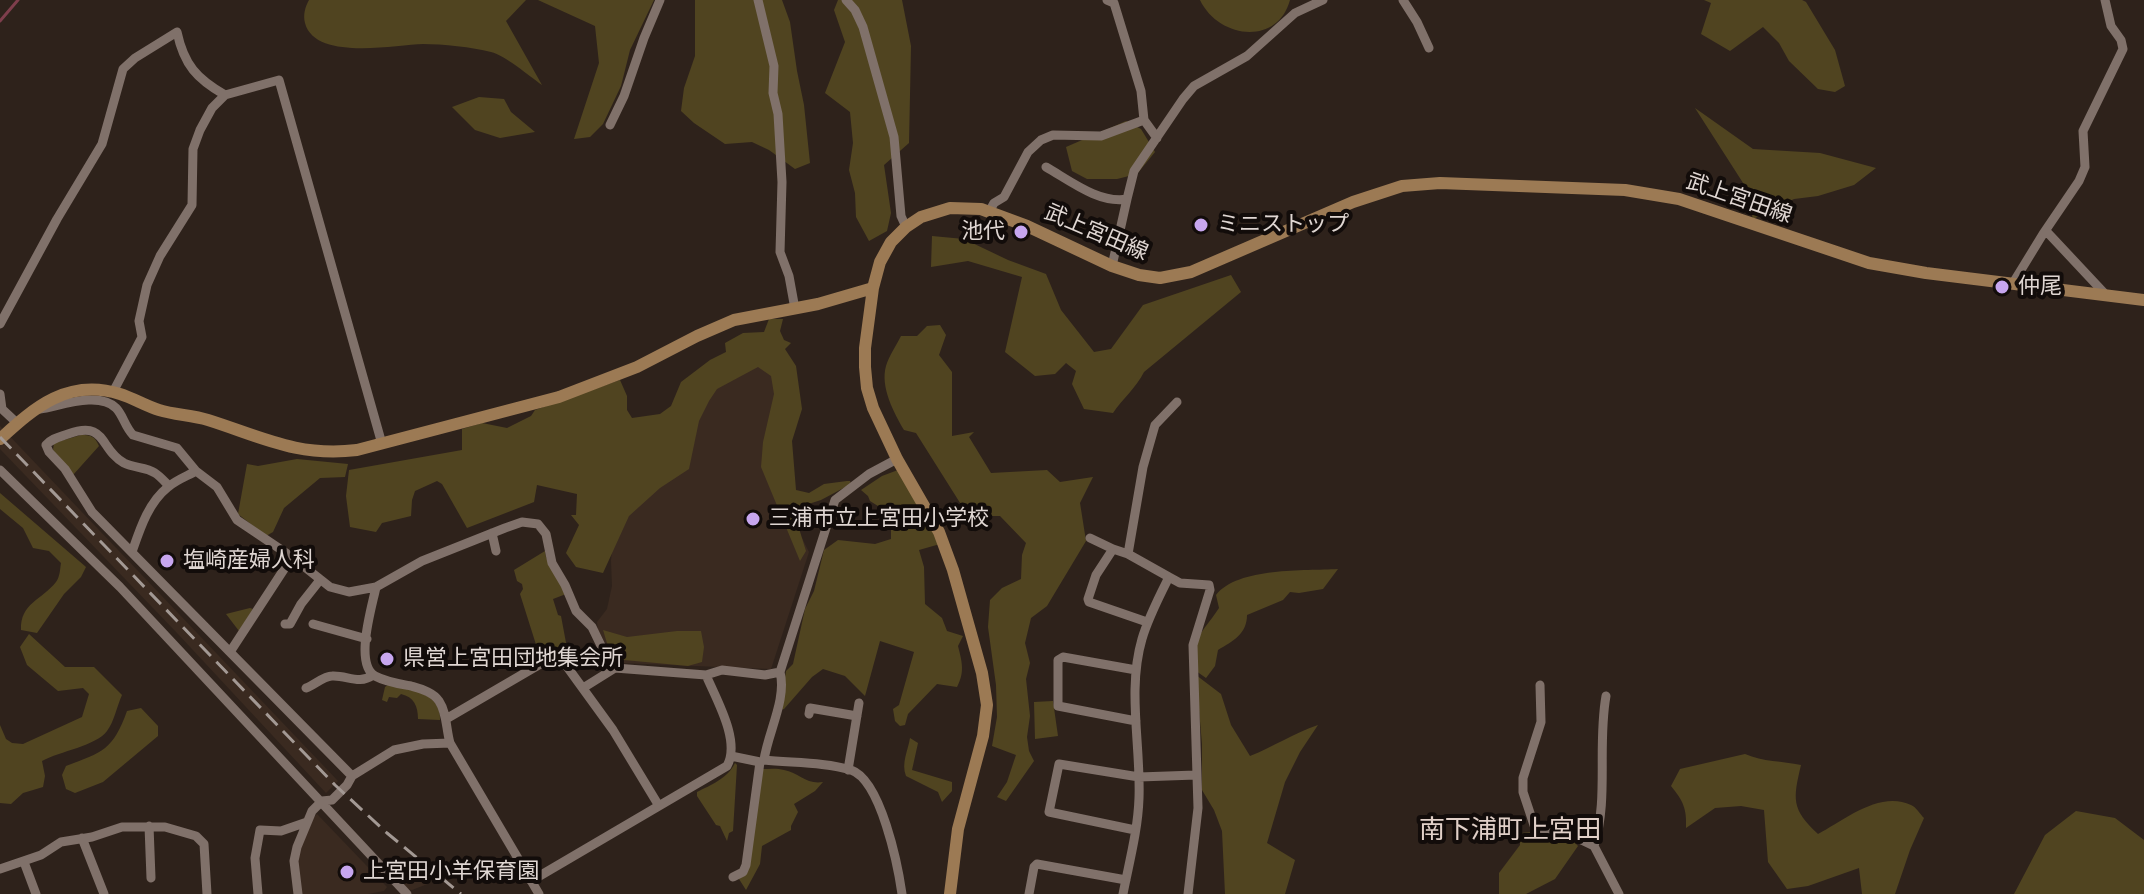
<!DOCTYPE html>
<meta charset="utf-8">
<style>
body{margin:0}
canvas{display:block;background:#2e221b}
</style>
<canvas width="2144" height="894"></canvas>
<script>
const ctx = document.querySelector('canvas').getContext('2d');
ctx.lineJoin = 'round';
function paint(path, color) { ctx.fillStyle = color; ctx.fill(path, 'evenodd'); }
function stroke(path, color, width, dash) { ctx.strokeStyle = color; ctx.lineWidth = width; ctx.lineCap = dash ? 'butt' : 'round'; ctx.setLineDash(dash || []); ctx.stroke(path); }
function write(font, color, halo, rows, align = 'center') {
  ctx.font = font + ' "Libre Baskerville","Noto Sans JP",serif'; ctx.lineWidth = 8; ctx.setLineDash([]); ctx.textBaseline = 'middle'; ctx.strokeStyle = halo; ctx.fillStyle = color; for (const [text, x, y, turn = 0] of rows) {
    ctx.save(); ctx.translate(x, y); ctx.rotate((+turn || 0) * Math.PI / 180); ctx.textAlign = isNaN(turn) ? turn : align; if (halo) ctx.strokeText(text, 0, 0); ctx.fillText(text, 0, 0); ctx.restore();
  }
}
paint(new Path2D(`
 M760 358 779 387 766 436 795 524 809 552 771 669 621 663 612 656 598 630 597 622 607 609 612 586 611 560 614 532 677 412Z
 M0 426 338 781 326 793 178 634 0 449Z
 M317 814 387 887 384 891 368 894H300L297 879 299 851 309 822Z
 M399 856 408 865 430 883 412 890 407 889 387 866Z`), '#3a2a20');
paint(new Path2D(`
 M309 0H526L506 21 542 85C529 76 505 55 491 52 472 47 443 44 423 44 394 45 315 61 305 23 303 15 305 7 309 0Z
 M538 0H654L630 50 621 86 603 124 590 137 574 139 599 63 595 26Z
 M695 0H782L790 22 797 71 804 105 810 163 795 169 769 150 752 142 725 144 694 123 681 111 684 88 695 56Z
 M838 0H902L911 46 909 143 884 165 891 213 887 231 869 241 856 217 855 193 849 170 853 143 850 112 825 93 845 42 834 10Z
 M1200 0H1290C1277 47 1218 38 1200 0Z
 M1704 0H1802L1806 2 1835 50 1845 86 1835 92 1818 89 1789 61 1779 43 1763 27 1730 51 1701 34 1711 3Z
 M479 97 504 99 511 112 535 132 500 138 475 130 452 107Z
 M1695 108 1753 149 1820 153 1876 168 1854 185 1818 196 1794 199 1753 219 1745 186Z
 M1126 121 1141 129 1155 152 1137 174 1117 179H1087L1072 171 1066 147Z
 M932 236 964 239 1008 260 1046 274 1061 310 1094 352 1111 349 1143 305 1231 275 1241 292 1144 372C1136 388 1123 398 1113 413L1084 409 1072 384 1076 371 1066 363 1055 374 1035 376 1005 352 1022 277 968 261 931 267Z
 M769 319H783L780 331 784 340 791 343 785 349 796 366 802 409 792 441 796 490 809 493 824 484 847 481H850L851 484 821 500 793 509 806 551 800 561 761 467 763 442 774 394 771 376 758 367 717 389 709 401 699 421 689 469 660 488 629 516 603 573 576 567 566 553 579 525 571 515H576L577 494 537 485 534 502 467 528 442 484 437 481 415 491 412 500 411 516 382 523 376 532 350 527 346 496 349 470 462 450V429L482 423 507 428 531 416 535 410 620 380 627 396V410L632 418 660 414 671 406 681 382 710 360 726 352 725 343 743 333 764 332Z
 M940 325 946 335 939 355 952 372V436L974 432 969 437 991 473 1047 470 1060 482 1093 477 1080 503 1086 541 1047 606 1031 618 1025 643 1030 663 1026 679 1030 716 1027 737 1029 751 1034 761 1006 801 997 797 1007 782 1016 755 992 746 997 717 996 685 988 627 990 600 1002 588 1021 579 1022 555 1026 543 1000 516H985L981 506H962L916 433 904 430C894 413 880 387 886 366 889 356 896 346 901 336H917L927 326Z
 M81 435C92 435 95 437 99 446L73 475 53 450 54 443Z
 M297 459 348 464 345 477 320 478 284 508 273 532 266 536 238 514 247 464 258 466Z
 M898 470 940 544 919 550 924 567 925 604 942 618 947 631 963 636 958 646C962 662 965 672 957 687L937 684 908 714 905 725 900 726 895 721 893 709 899 705 914 652 880 641 865 696 845 676 823 669 812 677 784 709 780 710 786 671 793 664 805 609 814 591 824 550 838 540 875 544 891 539V521L886 515 887 508 878 506 870 501 868 496 861 490 882 476Z
 M0 493 86 567 81 577 64 594 37 633 21 630C20 603 42 600 56 582 60 577 60 569 61 563L49 551 33 548 23 528 0 509Z
 M545 551 546 557 566 594 553 599 558 615 561 616 567 648 549 647 545 650 546 653 541 655 539 654 520 594 523 589 522 584 517 581 514 570Z
 M1338 569 1323 589 1299 593 1290 592 1283 600 1247 615C1247 634 1233 641 1218 650L1215 666 1206 678 1196 671C1193 633 1200 637 1219 608L1216 595C1238 567 1305 571 1338 569Z
 M250 608 253 609 239 631 226 614Z
 M603 630 627 637 677 631H701L704 647 702 662 688 666 624 660C608 655 608 645 603 630Z
 M29 634 65 667H94L122 695C117 706 114 722 107 731 96 746 60 751 42 761L45 776 43 787 23 793 11 804 0 803V725L6 739 12 743 23 744 82 717 89 694 83 688 58 691 27 665 20 647Z
 M1196 675 1221 694 1231 725 1250 756C1273 747 1294 733 1318 725L1300 752 1285 782 1267 843 1295 860 1285 894H1225L1222 831 1214 810 1202 790V744Z
 M389 684C410 690 442 692 440 720L418 719C418 706 414 697 401 694L397 698 389 697 387 702 382 700 385 687Z
 M1053 701 1058 736 1035 739 1034 702Z
 M141 708 158 726V736L103 782 75 793 66 789 62 775 66 766C103 752 113 750 127 711Z
 M910 738 918 743 912 770 952 782V791L942 802 938 792 906 776C901 763 908 751 910 738Z
 M1745 754C1763 762 1782 761 1801 765 1793 799 1791 809 1818 834 1844 820 1880 790 1911 805 1916 807 1920 814 1924 818L1910 850 1895 894H1862L1859 868 1808 886 1787 889 1768 862 1764 810 1741 806 1715 808 1686 828C1687 808 1683 801 1671 786L1680 769Z
 M735 763 737 765 733 831 729 833 727 841 720 826 716 825 697 796V792C711 785 728 778 735 763Z
 M762 769C769 769 777 768 784 770 799 773 807 785 823 782L815 791 794 804 798 812 791 826V830L762 846 760 864 746 890 739 879Z
 M2076 811 2115 818 2144 840V894H2014L2045 835Z
 M1563 830 1578 846 1555 879 1526 894H1499V873L1520 845V833Z`), '#504420');
stroke(new Path2D(`
 M0 21 18 0`), '#7e3e4c', 3);
stroke(new Path2D(`
 M758 0 774 66 773 93 778 114 782 182 780 252 789 276 795 309
 M846 0 855 10 863 27 894 137 901 216 906 227
 M1107 0 1114 3 1141 91 1144 120 1157 138
 M1403 0 1417 22 1429 48
 M610 125 624 96 644 38 660 0
 M1046 167C1069 180 1099 204 1127 199L1134 171 1183 99 1194 86 1247 56 1295 13 1323 0
 M989 212 994 203 1004 197 1028 152 1041 140 1053 135 1101 136 1144 120
 M2043 234 2048 233 2107 296
 M1112 266 1127 199
 M2013 283 2043 234 2079 181 2085 167 2083 131 2123 49 2121 40 2111 26 2105 0
 M0 324 57 219 102 144 123 69 135 58 177 32C184 65 197 79 225 95
 M113 392 142 337 139 321 147 285 160 256 192 205 193 149 200 130 212 108 225 95 279 80 382 444
 M0 394 2 409 17 423
 M40 409C60 406 99 391 116 408 123 415 125 427 133 435L177 448 196 471 217 487 237 520 292 557 330 587 349 592 376 587C372 607 354 664 375 676 386 682 400 684 411 686 421 689 433 692 439 701 447 713 446 729 450 743L539 894
 M0 470 120 587 407 894
 M169 486C165 482 160 476 155 473 146 467 134 468 124 463 99 449 107 420 68 434 60 437 52 438 46 445L49 452 65 469 92 512 352 776
 M492 533 496 551
 M1090 538 1113 549
 M132 552C140 529 148 503 168 487 176 480 187 476 196 471
 M1128 554 1143 467 1155 425 1177 402
 M376 587 422 561 505 528 522 522 538 524 546 534 552 563 565 585 576 611 592 627 607 658 615 668
 M1147 622 1089 602 1088 599 1096 575 1113 549 1128 554 1169 577
 M285 624H290L301 604 320 580
 M313 624 367 639
 M230 652 292 557
 M1540 685 1541 722 1523 778V792L1535 828 1571 835 1594 846 1619 894
 M306 688C314 685 324 676 332 676 347 675 359 685 373 675
 M583 688 615 668 706 675 722 670 765 675 780 672 835 500 869 474 897 459
 M809 714 810 708 857 716
 M446 719 554 656 560 657 613 730 659 806
 M1136 721 1058 706V660L1063 657 1136 670
 M731 756 760 762 764 760C792 763 825 762 851 770 881 780 898 866 902 894
 M764 760C768 732 787 699 780 672
 M848 770 859 703
 M149 826 151 878
 M1135 830 1049 812 1059 764 1139 777 1196 775
 M82 838 104 894
 M1594 846C1609 799 1597 746 1606 696
 M24 862 36 894
 M0 869 41 855 61 842 92 837 122 827H165L196 836 204 844 207 894
 M733 877 743 872 746 865 760 762
 M531 881 727 766C741 741 716 699 706 675
 M258 894 255 858 260 830 281 831 307 822
 M298 894 294 861 297 847 312 811 322 801 332 800 347 785 352 776 394 750 423 744 450 743
 M1029 894 1034 867 1037 864 1126 880
 M1123 894C1129 863 1138 830 1139 798 1141 746 1127 690 1142 639 1148 618 1159 597 1169 577L1180 583 1209 585 1210 590 1193 645 1198 808 1188 894`), '#80716a', 9);
stroke(new Path2D(`
 M0 439C35 407 68 378 120 394 133 398 146 406 159 410 175 415 192 415 208 420 262 437 297 457 357 450L559 397 637 367 697 336 734 320 818 304 873 288
 M950 894 958 829 983 736 987 705 982 673 953 570 939 532 897 459 873 408 867 388 865 367V348L873 288 880 262 891 242 906 227 921 217 950 208 981 209 1027 226 1112 266 1139 275 1160 278 1191 272 1353 202 1402 186 1440 183 1625 190 1679 199 1869 263 1926 273 2144 300`), '#9c7a54', 12);
stroke(new Path2D(`
 M0 437 335 785 387 833 461 894`), '#a39994', 3, [16, 8]);
for (const [x, y, r, color] of [
 [1201,225,8,"#c7a6ef"],
 [1021,232,8,"#c7a6ef"],
 [2002,287,8,"#c7a6ef"],
 [753,519,8,"#c7a6ef"],
 [167,561,8,"#c7a6ef"],
 [387,659,8,"#c7a6ef"],
 [347,872,8,"#c7a6ef"]
]) { const dot = new Path2D(); dot.arc(x, y, r, 0, 2 * Math.PI); ctx.fillStyle = color; ctx.fill(dot); stroke(dot, '#120c0a', 3); }
write('22px', '#dfd6d2', '#120c0a', [
 ["武上宮田線",1739,199,19],
 ["武上宮田線",1096,233,23]
]);
write('22px', '#dfd6d2', '#120c0a', [
 ["ミニストップ",1217,225],
 ["池代",1005,232,"right"],
 ["仲尾",2018,287],
 ["三浦市立上宮田小学校",769,519],
 ["塩崎産婦人科",183,561],
 ["県営上宮田団地集会所",403,659],
 ["上宮田小羊保育園",363,872]
], 'left');
write('26px', '#e1d0c8', '#120c0a', [
 ["南下浦町上宮田",1510,831]
]);
</script>
